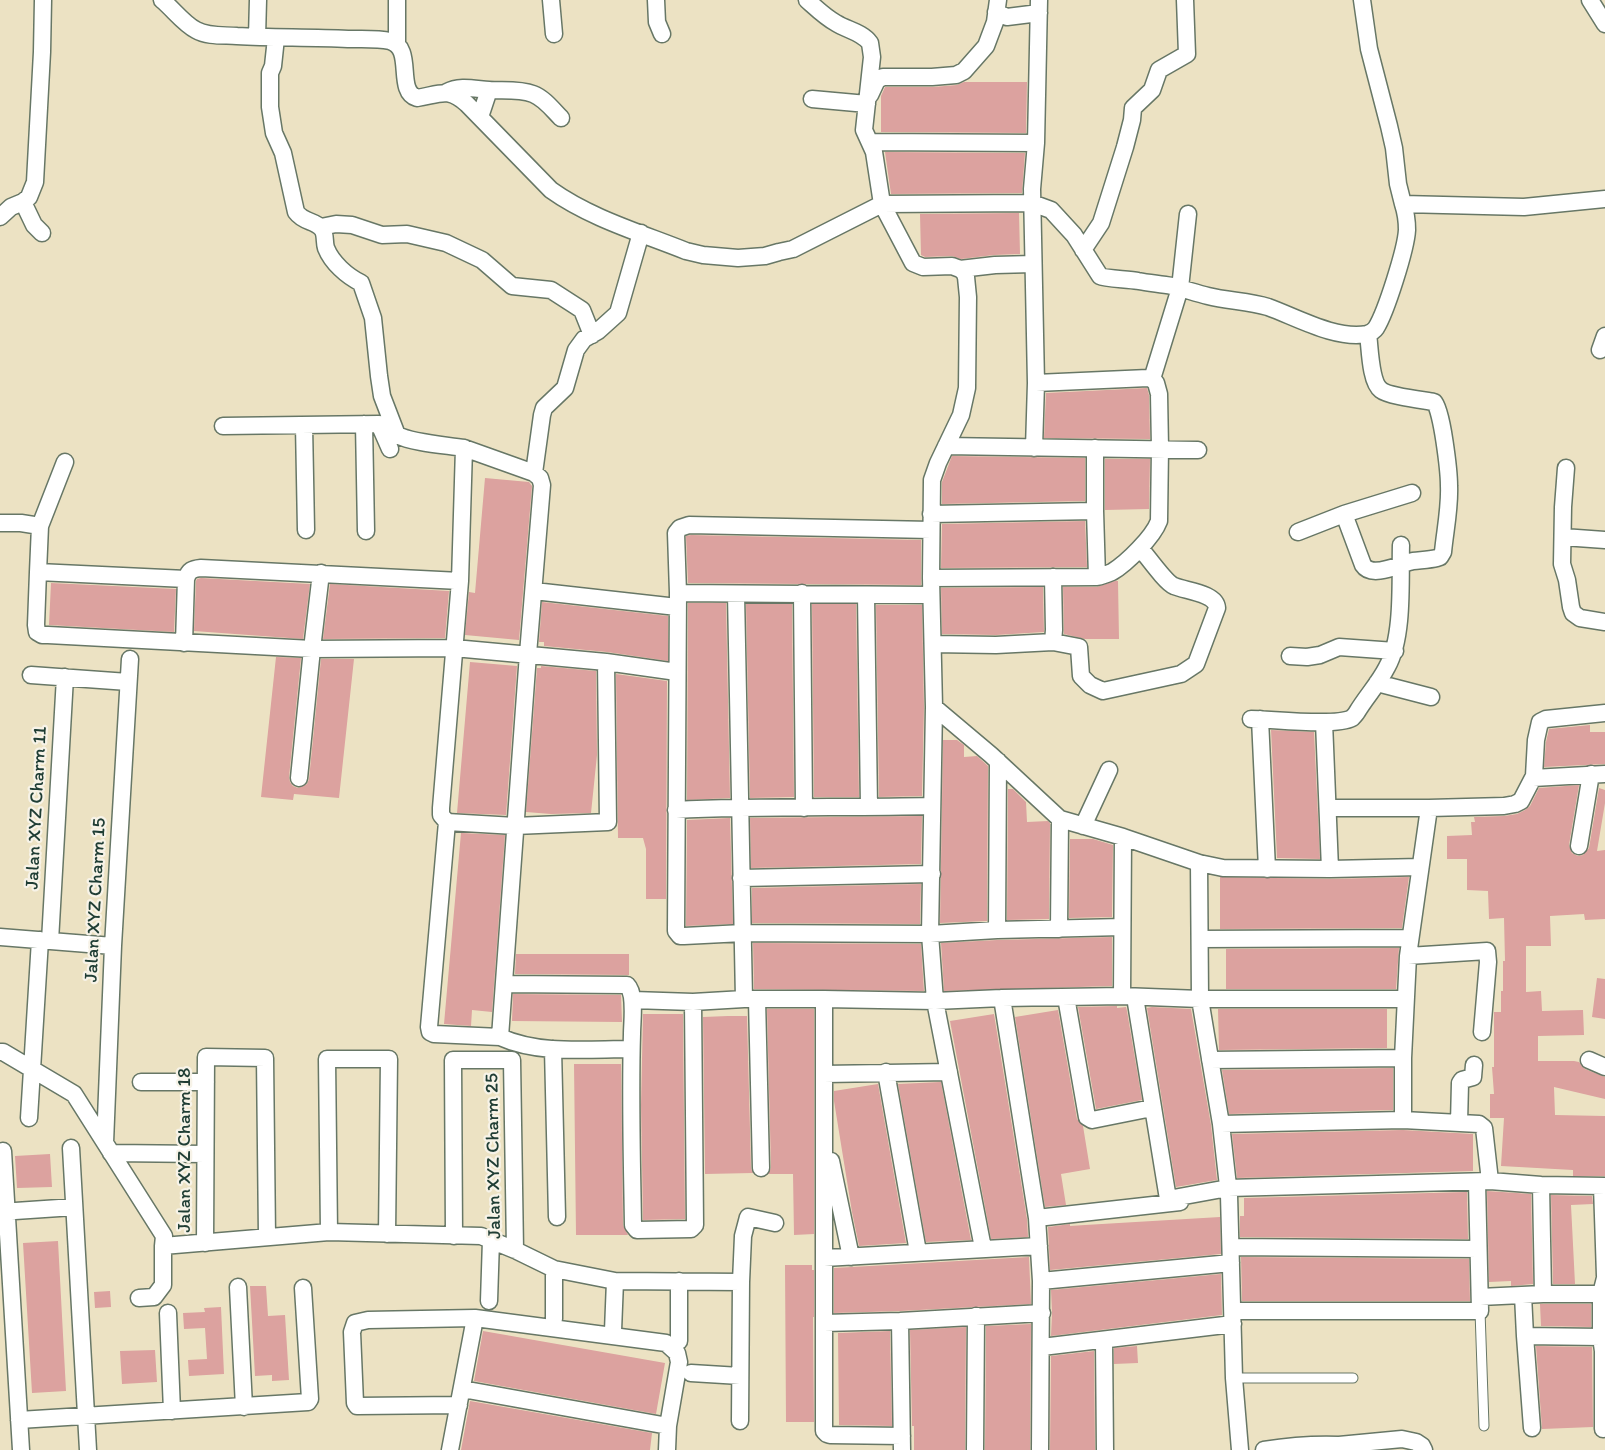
<!DOCTYPE html>
<style>
body{margin:0}
canvas{display:block;background:#ece2c3}
</style>
<canvas width="1605" height="1450"></canvas>
<script>
const ctx = document.querySelector('canvas').getContext('2d');
ctx.lineJoin = 'round';
function paint(path, color) { ctx.fillStyle = color; ctx.fill(path, 'evenodd'); }
function stroke(path, color, width, dash) { ctx.strokeStyle = color; ctx.lineWidth = width; ctx.lineCap = dash ? 'butt' : 'round'; ctx.setLineDash(dash || []); ctx.stroke(path); }
function write(font, color, halo, rows, align = 'center') {
  ctx.font = font + ' Itim,sans-serif'; ctx.lineWidth = 4.5; ctx.setLineDash([]); ctx.textBaseline = 'middle'; ctx.strokeStyle = halo; ctx.fillStyle = color; for (const [text, x, y, turn = 0] of rows) {
    ctx.save(); ctx.translate(x, y); ctx.rotate((+turn || 0) * Math.PI / 180); ctx.textAlign = isNaN(turn) ? turn : align; if (halo) ctx.strokeText(text, 0, 0); ctx.fillText(text, 0, 0); ctx.restore();
  }
}
paint(new Path2D(`
 M964 82H1027L1026 133 881 132V96L885 87H933L957 85Z
 M885 152 1025 153 1022 193 891 194Z
 M1019 213 1020 254 994 255 961 259 952 256 925 257 921 255 920 214Z
 M1147 388 1149 395 1150 439 1044 438 1046 393Z
 M952 456 1085 458V501L942 504V482Z
 M1105 459H1150L1149 509 1105 510Z
 M485 478 529 482 532 486 519 640 465 635 469 592 475 593Z
 M1085 521 1087 567 941 568 942 524Z
 M691 535 921 540V585L688 583 686 536Z
 M201 578 310 584 303 639 194 631 196 581 197 579Z
 M1115 581H1118L1119 639H1085L1064 634 1063 587H1097Z
 M51 583 176 589 174 632 49 625Z
 M330 584 449 591 445 638 323 639Z
 M1043 587 1044 632 996 635 942 634 941 588Z
 M542 602 668 616V661L607 652 544 646V642H539Z
 M688 603H726L730 798 687 800Z
 M746 604H792L794 797 750 798Z
 M812 604H856L859 797H814Z
 M876 605H922L924 707 922 796 879 797Z
 M276 657 301 658 289 777 290 782 293 786 298 788 307 784 309 779 321 659H354L339 798 294 794 293 800 261 797Z
 M470 662 517 666 506 815 457 813Z
 M541 666 596 671 597 755 591 813 551 814 526 812 537 668H541Z
 M616 674 667 681 666 899H646V849L643 838H618Z
 M1590 725V732H1605V764L1544 767 1546 742 1549 729Z
 M1271 730 1314 732 1320 859 1277 858Z
 M943 740H957L964 745V757L977 756 988 766 987 921 940 923Z
 M1579 785 1569 845 1572 853 1578 856 1583 855 1589 848 1599 788 1605 790V803L1597 851 1605 850V919L1585 920 1584 914 1550 916 1551 946H1526V992L1541 991 1542 1011 1583 1010 1584 1035 1538 1036V1061H1574L1579 1062 1585 1069 1605 1077V1099L1554 1087 1555 1115 1605 1116V1176H1573V1170L1501 1166 1504 1118H1490V1094H1494L1492 1067H1494V1012H1501V991H1503V961H1505L1504 918 1489 919 1488 891 1467 890V859H1447V836L1472 835 1471 822H1475L1474 817 1504 816 1517 814 1525 810 1530 806 1539 788Z
 M1008 789H1013L1026 802 1027 822 1048 821 1050 823 1049 919 1007 920Z
 M922 816 921 864 751 868 750 818Z
 M730 818 733 924 686 926 687 820Z
 M461 833 505 835 492 1012 472 1010 471 1026 444 1024Z
 M1070 839H1093L1113 845 1112 917 1069 918Z
 M1220 877 1330 879 1409 877 1402 928 1220 929Z
 M921 884 920 924 752 923V888Z
 M1112 937V986L944 991 941 943 997 940Z
 M753 943 921 944 924 991 754 989Z
 M1399 948 1396 989H1226V949Z
 M516 954H629V975L515 974Z
 M1597 978 1605 979V1019L1592 1017Z
 M513 994 621 995 622 1022 512 1021Z
 M1117 1006V1008L1126 1007 1127 1011 1142 1100 1096 1109 1078 1007Z
 M1152 1007 1191 1009 1211 1125 1217 1180 1176 1187 1147 1008Z
 M767 1009H814V1234L794 1235 793 1174H768L771 1168Z
 M1218 1009H1387V1048L1219 1050Z
 M1058 1010 1077 1119 1083 1126 1090 1169 1061 1174 1066 1205 1045 1207 1015 1017Z
 M643 1014H683L685 1219 643 1220 641 1105Z
 M994 1014 1027 1219 1028 1237 991 1239 950 1021Z
 M728 1016H747L751 1168 753 1173 705 1174 703 1017Z
 M574 1064H621L623 1225 628 1235H576Z
 M1393 1068V1110L1229 1114 1222 1070Z
 M941 1082 971 1240 926 1242 898 1084Z
 M878 1084 906 1243 859 1246 852 1212 834 1101V1091Z
 M1403 1130 1473 1134V1171L1237 1178 1232 1134Z
 M50 1154 52 1187 17 1188 15 1156Z
 M1487 1191 1531 1194 1533 1284 1511 1286V1281L1489 1282Z
 M1467 1192 1468 1239 1240 1237V1216H1244V1198Z
 M1551 1195 1592 1196 1593 1204 1571 1205 1575 1284H1553Z
 M1220 1217 1221 1254 1050 1270 1048 1227 1070 1224V1226L1085 1225Z
 M58 1241 66 1391 32 1393 23 1243Z
 M1029 1257 1031 1304 900 1311 834 1313V1268Z
 M1241 1257 1469 1259 1470 1301H1242Z
 M785 1265H812V1270H814V1317H813L814 1422H786Z
 M1221 1274 1222 1315 1051 1336 1052 1313 1051 1290Z
 M250 1286H266L268 1316 285 1315 289 1380 272 1381V1375L255 1376Z
 M110 1291 111 1307 95 1308 94 1292Z
 M1540 1304H1591V1327L1541 1326Z
 M221 1307 224 1374 189 1376 188 1360 207 1359 205 1328 184 1329 183 1313 205 1312 204 1308Z
 M1031 1324 1030 1450H985L986 1326Z
 M966 1327 965 1450H914V1426H912L910 1330Z
 M483 1331 665 1363 656 1414 474 1381Z
 M890 1331 892 1426 839 1425 838 1333Z
 M1137 1346 1138 1363 1114 1364V1348Z
 M1536 1346 1592 1347 1593 1427 1542 1429Z
 M155 1350 157 1382 122 1384 120 1351Z
 M1094 1351 1095 1450H1050L1051 1356Z
 M470 1401 652 1433 650 1450H461Z`), '#dca29f');
const service = new Path2D(`
 M1480 1311 1484 1426
 M1234 1378H1353`);
const minor = new Path2D(`
 M162 0C173 9 184 24 196 30 208 37 224 35 237 36 274 38 311 37 348 39 361 39 377 38 390 41 415 48 395 91 417 98 441 94 448 87 467 104L551 190C590 218 641 233 686 251L703 255 738 258 765 256 779 252 793 249 882 204 1032 203 1051 210 1074 235 1100 276C1106 279 1129 279 1138 281 1149 283 1160 284 1172 286 1184 289 1196 293 1208 296 1228 301 1249 301 1268 307 1296 317 1336 340 1367 334 1370 333 1374 331 1376 328 1386 312 1406 249 1407 230 1407 220 1406 213 1403 204
 M551 0 554 34
 M656 0 657 22 662 34
 M807 0C816 8 825 17 836 23 847 30 862 32 870 43L872 57 864 130 874 152 882 204 913 263 923 267 952 266 960 269 964 272 966 277 968 297 967 388 961 415 938 463 932 480 931 578 934 707 930 934 935 1001 983 1248
 M1362 0 1369 49 1389 126 1394 148 1398 184 1403 204 1524 207 1605 199
 M1590 0 1605 24
 M996 12 1007 17 1039 13
 M257 37 258 0
 M276 38 273 66 270 73V107L274 133 283 153 296 212C304 223 315 220 322 229 326 234 324 242 326 248 332 263 347 276 361 283L373 318 379 376 382 396 397 435C413 443 445 445 464 448
 M397 44V0
 M447 92C459 85 475 89 489 90
 M870 95 877 80 883 77H932L956 75 964 71 986 46 995 22 998 0
 M812 99 867 104
 M480 117 489 90C502 91 520 89 533 94 544 98 553 110 561 118
 M870 142 1036 143
 M23 202 34 225 42 233
 M0 217 11 207 23 202 29 197 35 182 42 52 43 0
 M321 227 336 224 352 225 382 235 407 234 446 243 482 260 512 286 551 290 582 310 592 335
 M1083 250 1101 223 1125 147 1132 120 1133 108 1152 90 1159 70 1187 54 1185 0
 M960 269 995 265 1033 264
 M1600 350 1605 336
 M1152 379 1180 288 1188 214
 M364 424 366 531
 M304 425 306 530
 M223 426 379 424 390 449
 M946 446 1198 450
 M1034 448 1036 383 1032 189 1036 143 1039 0
 M1095 448V511L1097 577
 M1566 468 1563 507 1562 564 1567 580 1571 607 1573 613 1580 618 1605 622
 M534 473 542 415 544 408 565 388 576 350 584 339 598 331 618 313 641 233
 M931 514 1095 511
 M1344 514 1412 493
 M0 523H21L40 526
 M931 530 689 525 680 528 676 533 678 593 676 931 680 936H684L743 933 930 934 997 930 1122 927
 M1298 532 1344 514 1363 565C1372 579 1400 564 1413 561 1421 560 1429 560 1437 558L1440 557 1443 552C1445 531 1450 508 1449 486 1449 472 1442 409 1434 402 1423 400 1388 396 1381 390 1370 382 1370 347 1368 334
 M1563 537 1605 540
 M38 572 40 526 65 462
 M931 578 1097 577C1102 576 1107 574 1112 572 1127 563 1153 537 1159 521L1160 448 1159 394 1156 383 1152 379 1148 378 1036 383
 M186 579 38 572 36 625 37 632 42 635H48L312 649 454 648 606 662 677 672
 M534 591 677 607
 M678 593 931 595
 M802 593 804 808
 M736 594 744 999
 M866 595 869 807
 M1053 642 1079 647 1081 676 1090 685 1103 691 1181 674 1196 664 1217 608C1216 593 1186 591 1174 586 1166 583 1147 556 1140 548
 M184 643 186 579C189 570 192 569 201 568L460 581
 M933 644 996 645 1053 642 1054 630 1053 577
 M1290 656 1307 657 1320 655 1339 647 1395 651
 M31 675 128 682
 M1377 683 1431 697
 M934 707 991 755 1060 819 1123 837 1199 863 1223 868 1330 869 1420 867
 M1251 719C1271 719 1336 727 1352 718 1353 717 1356 714 1357 712 1366 697 1379 683 1387 667 1404 637 1400 579 1401 545
 M1260 719 1267 869
 M1324 722 1330 869
 M299 778 312 649 321 573
 M1533 778 1605 774
 M1328 808H1429L1504 806 1515 804 1521 801 1534 776 1536 740 1540 722 1546 719 1605 713
 M676 810C761 806 847 808 932 806
 M447 822 515 826 608 822 606 662
 M1083 826 1109 770
 M1579 846 1591 774
 M1199 863 1200 999 1221 1124 1229 1195 1234 1378 1240 1450
 M741 878 932 874
 M1059 929 1060 819
 M997 930 998 761
 M0 937 113 946
 M1200 939 1410 938
 M50 941 65 677
 M1408 956 1487 951 1488 962 1482 1032
 M504 984 625 985H627C636 994 632 1021 632 1034 630 1097 632 1161 633 1225L637 1230 691 1229 695 1225 693 1002
 M1122 996 1123 837
 M1066 997 1087 1117 1092 1120 1152 1108
 M1135 997 1168 1199 1228 1188 1490 1181 1541 1185 1605 1186
 M1002 998 1037 1218 1041 1281 1040 1450
 M757 999 761 1168
 M824 999V1431L827 1434 830 1435 902 1436
 M633 1000 693 1002 744 999H824L935 1001 1002 998 1122 996 1200 999H1405
 M500 1037 434 1034 430 1032 429 1027 447 822 441 815V808L460 581 464 448 534 473 540 478 542 485 528 654 500 1037C540 1055 589 1049 631 1049
 M553 1049 557 1217
 M0 1052H3L74 1094 164 1236 163 1246 329 1232 481 1236 515 1250 554 1269 615 1281 741 1282
 M1210 1060 1403 1058
 M1589 1060 1605 1067
 M886 1072 918 1252
 M824 1074 949 1072
 M141 1082H206
 M29 1118 40 940
 M1403 1120V1058L1408 956 1429 808
 M1459 1123 1460 1083 1462 1080 1473 1077 1474 1065
 M1221 1124 1403 1120 1479 1124 1484 1128 1490 1181
 M105 1143 113 946 130 659
 M71 1148 88 1450
 M3 1151 21 1450
 M111 1153 205 1154
 M831 1161 851 1257
 M1541 1185 1543 1294
 M1602 1186 1605 1276
 M0 1212 74 1207
 M1037 1218 1180 1202
 M329 1232 327 1059H389L387 1234
 M454 1236 453 1060H512L515 1250
 M205 1243 206 1057 265 1058 267 1237
 M1231 1247 1478 1249
 M824 1258 1039 1246
 M554 1269V1319
 M1041 1281 1231 1263
 M238 1287 244 1407
 M1523 1295 1525 1336 1532 1428
 M1480 1297 1543 1294H1601L1605 1278
 M139 1298 154 1297 163 1285V1246
 M489 1301 491 1240
 M1233 1311H1480L1477 1182
 M168 1313 172 1411
 M900 1321 902 1450
 M824 1323 900 1321 1042 1313
 M613 1331 615 1281
 M1525 1336 1601 1337 1603 1351V1429
 M1601 1337V1294
 M1104 1340 1105 1450
 M679 1341V1281
 M1042 1347 1233 1324
 M691 1373 740 1376
 M462 1389 668 1426
 M459 1405 357 1406 355 1403 352 1332 355 1323 368 1320 475 1318 666 1343 677 1353 679 1362 668 1426 667 1450
 M19 1420 308 1402 310 1399 303 1288
 M740 1421 741 1282 743 1236 748 1217 775 1223
 M1339 1445 1402 1439 1416 1442 1422 1446 1424 1450
 M450 1450 475 1318
 M975 1450 976 1316
 M1264 1450C1289 1446 1314 1444 1339 1445V1450`);
stroke(service, '#677766', 11);
stroke(minor, '#677766', 19);
stroke(service, '#fff', 9);
stroke(minor, '#fff', 16);
write('19px', '#1f3d34', '#f7f3e8', [
 ["Jalan XYZ Charm 11",37,808,-87],
 ["Jalan XYZ Charm 15",96,900,-87],
 ["Jalan XYZ Charm 18",185,1150,-90],
 ["Jalan XYZ Charm 25",494,1156,-91]
]);
</script>
